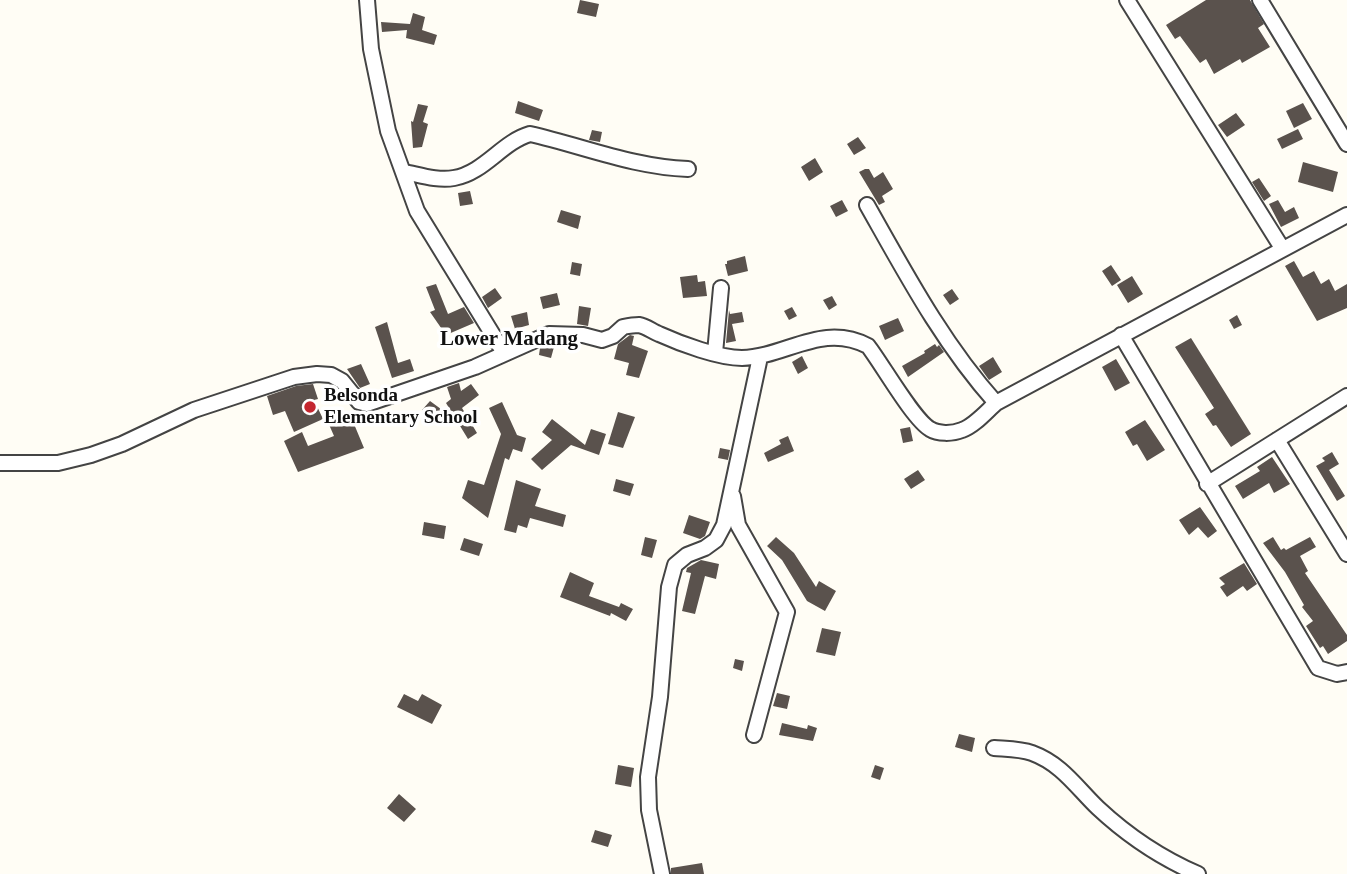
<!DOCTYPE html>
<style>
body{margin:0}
canvas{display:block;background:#fffdf5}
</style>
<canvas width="1347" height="874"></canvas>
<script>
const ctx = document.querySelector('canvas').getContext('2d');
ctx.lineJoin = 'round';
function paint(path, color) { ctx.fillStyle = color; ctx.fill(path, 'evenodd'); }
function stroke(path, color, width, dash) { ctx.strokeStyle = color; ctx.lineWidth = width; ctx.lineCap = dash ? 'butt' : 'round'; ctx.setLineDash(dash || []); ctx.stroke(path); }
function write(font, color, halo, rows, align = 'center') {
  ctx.font = font + ' "Times New Roman",serif'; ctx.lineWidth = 7; ctx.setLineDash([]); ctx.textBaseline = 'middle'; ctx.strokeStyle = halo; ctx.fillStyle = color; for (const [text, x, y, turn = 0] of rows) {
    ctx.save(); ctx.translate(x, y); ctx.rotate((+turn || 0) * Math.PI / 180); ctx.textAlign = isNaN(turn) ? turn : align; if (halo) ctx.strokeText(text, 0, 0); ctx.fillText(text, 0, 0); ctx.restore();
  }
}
paint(new Path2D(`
 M580 0 599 4 596 17 577 13Z
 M1206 0H1250L1264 24 1258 28 1270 47 1242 63 1240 59 1214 74 1206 59 1200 63 1180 36 1175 39 1166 25Z
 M413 13 425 17 422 30 437 35 434 45 406 38 407 30 382 32 381 22 410 24Z
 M518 101 543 110 539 121 515 113Z
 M1303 103 1312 119 1294 128 1286 111Z
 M418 104 428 106 423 122 428 124 422 147 413 148 411 121 413 122Z
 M1236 113 1245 125 1227 137 1218 125Z
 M1298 129 1303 139 1282 149 1277 139Z
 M592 130 602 132 600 142 589 140Z
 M858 137 866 148 854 155 847 144Z
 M815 158 823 172 809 181 801 167Z
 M1303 162 1338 172 1333 192 1298 182Z
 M865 169H869L874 178 883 172 893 189 882 196 885 202 879 205 859 172Z
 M1259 178 1271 196 1264 201 1252 182Z
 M470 191 473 204 460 206 458 193Z
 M842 200 848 211 836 217 830 206Z
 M1278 200 1285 212 1294 207 1299 218 1281 227 1269 204Z
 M561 210 581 216 578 229 557 222Z
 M745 256 748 271 728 276 725 264H727V261Z
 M1294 261 1303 277 1314 271 1321 284 1329 279 1335 291 1347 284V308L1317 321 1285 266Z
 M572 262 582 264 580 276 570 274Z
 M1111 265 1121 280 1112 286 1102 271Z
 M697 275 698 282 705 281 707 296 683 298 680 277Z
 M1132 276 1143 294 1128 303 1117 285Z
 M436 284 448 314 464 307 474 323 446 335 430 312 435 310 426 287Z
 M495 288 502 298 488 308 482 297Z
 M952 289 959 299 950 305 943 295Z
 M557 293 560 305 543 309 540 297Z
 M832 296 837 305 829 310 823 300Z
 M579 306 591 308 588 326 577 324Z
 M792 307 797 316 789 320 784 311Z
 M729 310 730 314 742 312 744 322 732 324 736 341 726 343Z
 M527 312 529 325 515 329 511 316Z
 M1237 315 1242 325 1234 329 1229 320Z
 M898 318 904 331 885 340 879 326Z
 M387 322 398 363 410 359 414 371 392 378 375 327Z
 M630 335 634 336 632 345 648 351 639 378 626 375 629 363 614 359 618 344Z
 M1191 338 1251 434 1231 447 1216 425 1213 426 1205 414 1214 408 1175 347Z
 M935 344 937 347 939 345 944 352 908 377 902 366 925 353 924 351Z
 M547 345 554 347 551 358 539 355 540 348Z
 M802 356 808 368 798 374 792 362Z
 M993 357 1002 372 989 380 979 366Z
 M1116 359 1130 383 1115 391 1102 367Z
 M361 364 370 384 360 388 347 369Z
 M459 383 461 391 471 384 479 395 462 408 477 433 468 439 446 403 451 399 447 387Z
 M313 384 318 399 314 400 323 419 294 432 285 411 273 415 267 396 296 386Z
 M430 401 445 412 436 423 422 410Z
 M502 402 517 435 526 438 522 452 513 449 509 460 505 458 488 518 462 498 468 480 484 485 501 434 489 408Z
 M349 412 364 448 298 472 284 441 302 432 308 446 334 436 327 420Z
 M618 412 635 417 623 448 608 444Z
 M552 419 585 445 591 429 606 434 599 455 571 445 542 470 531 459 552 440 542 432Z
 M1145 420 1165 450 1147 461 1137 444 1133 446 1125 432Z
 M910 427 913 441 903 443 900 429Z
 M788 436 794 451 768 462 764 453 781 444 779 440Z
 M720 448 730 450 728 460 718 458Z
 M1332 452 1339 464 1329 470 1345 496 1337 501 1316 466 1325 461 1322 458Z
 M1272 457 1290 484 1274 493 1269 483 1243 499 1235 486 1260 471 1257 467Z
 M918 470 925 480 911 489 904 479Z
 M616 479 634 484 630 496 613 491Z
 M516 480 541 489 535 506 566 515 563 527 530 518 527 528 518 525 516 533 504 530Z
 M1200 507 1217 531 1208 538 1198 527 1189 535 1179 520Z
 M689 515 710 522 705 536 700 539 683 533Z
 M424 522 446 526 444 539 422 535Z
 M645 537 657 540 652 558 641 555Z
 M776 537 794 553 816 587 819 581 836 591 825 611 807 601 782 560 767 546Z
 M1273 537 1281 550 1284 548 1286 550 1310 537 1316 547 1300 556 1308 571 1305 573 1347 635V641L1328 654 1323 646 1320 648 1306 626 1313 621 1302 607 1304 605 1285 572 1263 543Z
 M464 538 483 544 479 556 460 550Z
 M701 560 719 564 716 579 705 576 695 614 682 611 691 573 686 572 687 568Z
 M1244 563 1257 584 1247 591 1243 586 1227 597 1220 587 1225 584 1219 578Z
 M570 572 594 583 589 596 619 607 621 603 633 609 626 621 611 613 610 616 560 597Z
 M822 628 841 632 835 656 816 652Z
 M735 659 744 661 742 671 733 668Z
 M777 693 790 696 787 709 773 706Z
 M404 694 418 701 422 694 442 705 432 724 397 707Z
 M782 723 807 729 808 725 817 728 813 741 779 735Z
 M959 734 975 738 972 752 955 747Z
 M618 765 634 768 631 787 615 784Z
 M875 765 884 768 880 780 871 777Z
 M399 794 416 809 404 822 387 808Z
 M595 830 612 835 608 847 591 842Z
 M702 863 704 874H671V868Z`), '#5a524d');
const minor = new Path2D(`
 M367 0 371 49 388 131 417 211 504 353
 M1127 0 1282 248
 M1260 0 1347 144
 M405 172C420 175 438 181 454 178 484 173 502 142 530 134 583 146 633 167 688 169
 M867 205C906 274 943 344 996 403
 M1121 335 1318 668 1337 674 1347 672
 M715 353 721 288
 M1277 440 1347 554
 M0 463H58L91 455 122 444 194 410 294 377 317 374 331 375 342 381 359 402 367 404 475 367 549 334 583 335 602 340 613 336 623 327C628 326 634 325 639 325 646 326 653 332 659 334 681 344 719 358 742 358 786 357 822 322 868 346 882 364 913 419 930 429 938 434 952 434 962 430 974 426 986 412 996 403L1347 215
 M1207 484 1347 396
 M733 496 738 525 787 612 754 735
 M994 748C1006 749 1021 749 1032 753 1062 764 1077 788 1098 808 1128 836 1161 858 1198 874
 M662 874 649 810 648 777 660 697 669 587 675 565 687 555 705 548 716 540 724 525 760 357`);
stroke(minor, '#444', 18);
stroke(minor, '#fff', 14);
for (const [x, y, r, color] of [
 [310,407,7,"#c4262e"]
]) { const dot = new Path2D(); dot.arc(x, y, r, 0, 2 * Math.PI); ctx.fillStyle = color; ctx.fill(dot); stroke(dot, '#fff', 2.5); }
write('bold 19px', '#111', '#fff', [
 ["Belsonda",324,396],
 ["Elementary School",324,418]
], 'left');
write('bold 21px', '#111', '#fff', [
 ["Lower Madang",509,340]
]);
</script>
